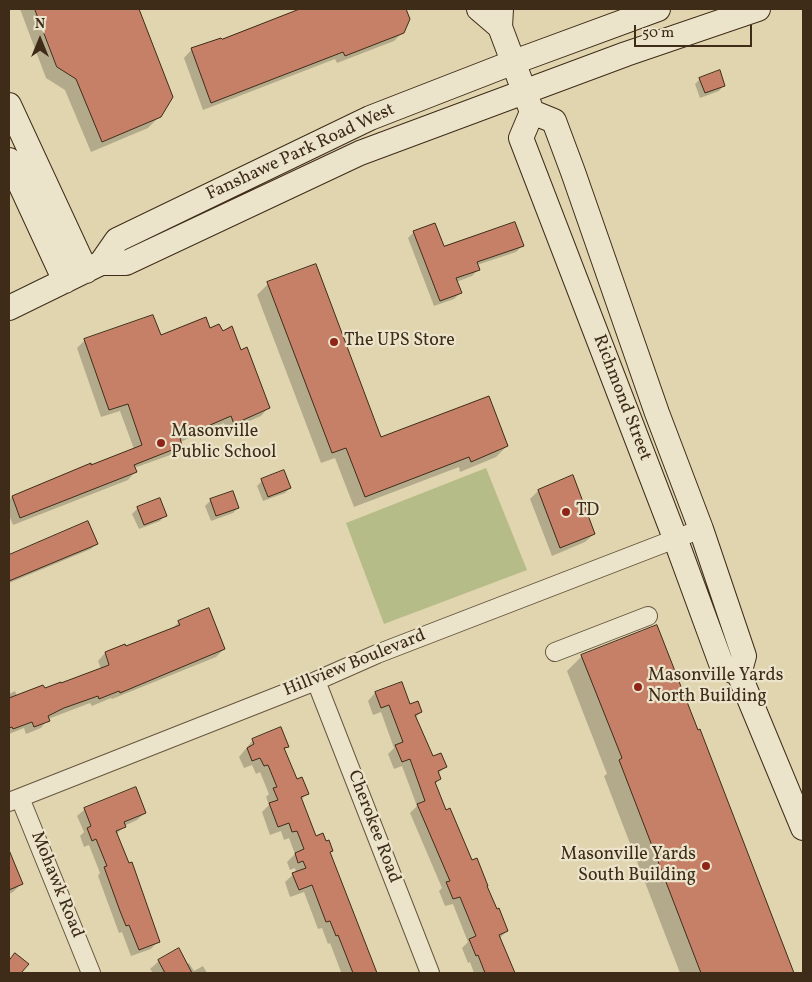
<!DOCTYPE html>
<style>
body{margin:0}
#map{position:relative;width:812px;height:982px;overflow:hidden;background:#e0d5af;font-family:Vollkorn,serif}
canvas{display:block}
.frame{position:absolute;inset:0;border:10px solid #3e2c18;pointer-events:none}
.north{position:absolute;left:15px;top:15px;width:50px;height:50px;-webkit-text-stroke:4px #ebe4cb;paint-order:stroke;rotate:0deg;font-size:14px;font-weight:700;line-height:20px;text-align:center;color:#3e2c18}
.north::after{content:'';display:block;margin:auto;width:18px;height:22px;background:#3e2c18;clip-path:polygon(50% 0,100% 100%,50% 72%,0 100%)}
.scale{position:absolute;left:634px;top:25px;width:118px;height:22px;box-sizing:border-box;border:2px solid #3e2c18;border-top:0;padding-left:6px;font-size:15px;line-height:18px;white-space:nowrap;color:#3e2c18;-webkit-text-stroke:4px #ebe4cb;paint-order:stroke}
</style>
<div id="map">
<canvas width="812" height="982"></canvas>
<div class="frame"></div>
<div class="north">N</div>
<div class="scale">50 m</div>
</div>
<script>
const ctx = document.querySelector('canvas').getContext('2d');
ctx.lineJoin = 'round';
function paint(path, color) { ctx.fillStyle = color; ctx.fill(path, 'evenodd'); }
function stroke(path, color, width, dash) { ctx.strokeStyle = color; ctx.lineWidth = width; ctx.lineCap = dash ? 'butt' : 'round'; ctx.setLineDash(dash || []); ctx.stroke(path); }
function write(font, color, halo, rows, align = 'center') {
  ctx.font = font + ' Vollkorn,serif'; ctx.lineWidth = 4.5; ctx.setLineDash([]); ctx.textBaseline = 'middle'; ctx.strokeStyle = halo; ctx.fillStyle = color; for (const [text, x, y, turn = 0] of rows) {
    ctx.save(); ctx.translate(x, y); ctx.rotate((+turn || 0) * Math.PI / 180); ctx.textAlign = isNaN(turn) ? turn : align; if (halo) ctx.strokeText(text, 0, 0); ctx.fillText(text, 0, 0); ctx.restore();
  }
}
paint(new Path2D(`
 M486 468 527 570 384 624 346 523Z`), '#b6bc88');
paint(new Path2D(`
 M20 9H138L171 97 160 116 148 128 91 152 65 90 46 78Z
 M305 9H405L409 19 403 32 394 41 337 63 335 59 203 110 184 58 192 49 221 41Z
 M700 79 724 85 719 91 700 98 695 84Z
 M414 232 443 248 522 246 516 252 477 265 478 270 472 276 456 282 460 293 454 299 434 306 408 238Z
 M268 284 381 439 507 446 496 457 460 472 459 467 354 507 335 458 321 463 257 295Z
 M209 329 223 333 241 351 268 408 261 416 226 431 224 423 180 442 181 446 173 454 134 468 135 472 128 480 13 525 9 515V500L12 497 134 449 120 411 101 417 77 348 85 340 161 337Z
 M262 481 290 488 285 493 263 501 257 486Z
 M538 491 594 534 585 542 552 556 530 499Z
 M211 500 238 508 233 513 211 521 205 506Z
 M138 508 165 515 160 521 139 529 132 514Z
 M87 523 96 544 91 549 9 583V556Z
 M179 622 224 649 216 657 112 699 111 698 92 706 90 703 56 716 48 719 41 728 26 734 24 728 9 734V694L15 691 17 696 44 689 101 669 98 661 105 653 124 646 125 648 171 630Z
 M582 656 697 731 699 730 792 973H680L604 776 607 774 567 671Z
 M375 693 421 712 415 718 432 758 445 767 438 774 440 779 435 784 446 811 486 886 507 931 499 939 513 973H474L470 962 468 963 462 948 468 942 453 904 445 906 439 891 442 888 410 813 417 806 402 766 394 769 388 754 394 748 381 712 373 715 368 701Z
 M253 740 287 746 284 750 296 781 307 794 301 800 315 837 331 851 329 853 376 973H340L341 972 330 943 328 944 322 928 318 929 304 892 290 897 285 882 296 872 295 868 290 870 287 862 295 854 289 838 284 840 281 831 270 835 262 812 269 805 266 797 269 794 260 772 256 774 252 765 244 768 239 757Z
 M85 809 145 813 137 820 124 826 116 835 158 941 151 949 131 956 122 932 119 933 98 876 100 873 89 845 84 847 80 836 84 832 77 816Z
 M9 857H10L22 883 13 892 9 894Z
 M159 961 186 965 189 963 194 971 203 966 207 973H153L150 969Z`), '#0003');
const building = new Path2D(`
 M35 9H139L173 97 161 117 102 142 76 79 57 67Z
 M300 9H406L410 19 404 33 345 56 343 52 211 103 191 48 221 38 222 39Z
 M720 70 725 86 705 93 699 78Z
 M515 222 524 246 477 262 480 270 456 278 462 293 440 301 413 231 435 223 444 246Z
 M316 264 381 437 489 396 508 446 471 462 469 457 365 497 346 448 332 453 267 282Z
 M153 315 161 335 206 317 210 328 219 324 223 331 232 326 241 350 247 347 270 408 234 424 231 416 180 438 182 446 134 465 137 472 20 518 12 496 91 463V465L142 445 128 404 109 410 84 339Z
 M284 470 291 488 268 497 261 479Z
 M573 475 595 534 560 548 538 490Z
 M233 491 239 508 216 516 210 499Z
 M160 498 167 516 144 525 137 507Z
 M88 521 98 544 9 581V555Z
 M209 608 225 649 120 693 119 691 99 699 98 696 64 708 48 716 50 721 34 727 32 722 13 729 12 727 9 728V698L43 685 45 688 61 682V683L109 665 105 652 125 644 126 646 180 625 178 621Z
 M657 625 698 730 700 729 794 973H701L619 760 622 758 581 655Z
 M402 682 410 704 418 701 422 712 415 715 433 756 441 753 447 767 438 771 441 779 435 782 446 810 450 808 472 860 477 858 488 886H487L497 909 499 908 508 931 499 935 515 973H485L478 955 476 956 469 939 476 936 460 897 453 899 446 882 450 881 417 804 425 801 410 759 402 762 395 745 403 742 389 705 381 708 375 692Z
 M281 727 289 747 284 748 297 779 302 777 309 794 301 797 316 836 323 833 326 841 329 840 333 851 330 852 377 973H353L338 935 336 936 330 921 326 922 312 885 299 890 292 873 306 868 303 861 298 863 295 853 304 849 297 831 292 832 289 823 278 827 269 803 278 800 273 788 277 787 268 765 264 766 260 758 252 761 247 748 254 744 252 739Z
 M136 787 146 813 124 822 126 827 116 831 129 863 132 862 160 942 139 950 129 925 126 926 120 911 104 867 107 866 96 839 92 841 87 828 91 826 84 808Z
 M9 850 23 884 9 890Z
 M179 948 192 973H165L158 960Z
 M15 953 29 964 21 973H9V961Z`);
paint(building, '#c68067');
stroke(building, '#3e2c18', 1);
const street = new Path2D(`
 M555 652 648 616
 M316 681 430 973
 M20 798 91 973
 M9 802 316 681 377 654 701 529`);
const secondary = new Path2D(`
 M479 9 500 27
 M501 9 500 27 532 112 521 138 675 538 722 666 739 674
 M9 105 86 271
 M532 112 554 121 573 172 657 413 701 529 744 656 739 674 803 828
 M9 160 65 281
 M101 263 117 240 370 118 514 62 658 9
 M9 308 101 263H126L360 153 626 54 758 9`);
stroke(street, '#66563e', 20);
stroke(secondary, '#3e2c18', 26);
stroke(street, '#ebe4cb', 18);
stroke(secondary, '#ebe4cb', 24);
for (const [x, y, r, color] of [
 [334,342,5,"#8f2418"],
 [161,443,5,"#8f2418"],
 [566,512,5,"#8f2418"],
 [638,687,5,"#8f2418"],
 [706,866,5,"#8f2418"]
]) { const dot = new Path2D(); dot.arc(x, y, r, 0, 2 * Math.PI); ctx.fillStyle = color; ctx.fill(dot); stroke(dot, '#ebe4cb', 2); }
write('18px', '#3e2c18', '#ebe4cb', [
 ["Fanshawe Park Road West",301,153,-25],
 ["Richmond Street",621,398,69],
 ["Hillview Boulevard",355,664,-22],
 ["Cherokee Road",373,827,69],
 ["Mohawk Road",56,885,68]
]);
write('18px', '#3e2c18', '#ebe4cb', [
 ["The UPS Store",344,342],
 ["Masonville",171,433],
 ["Public School",171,454],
 ["TD",576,512],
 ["Masonville Yards",648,677],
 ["North Building",648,698],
 ["Masonville Yards",696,856,"right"],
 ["South Building",696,877,"right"]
], 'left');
</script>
